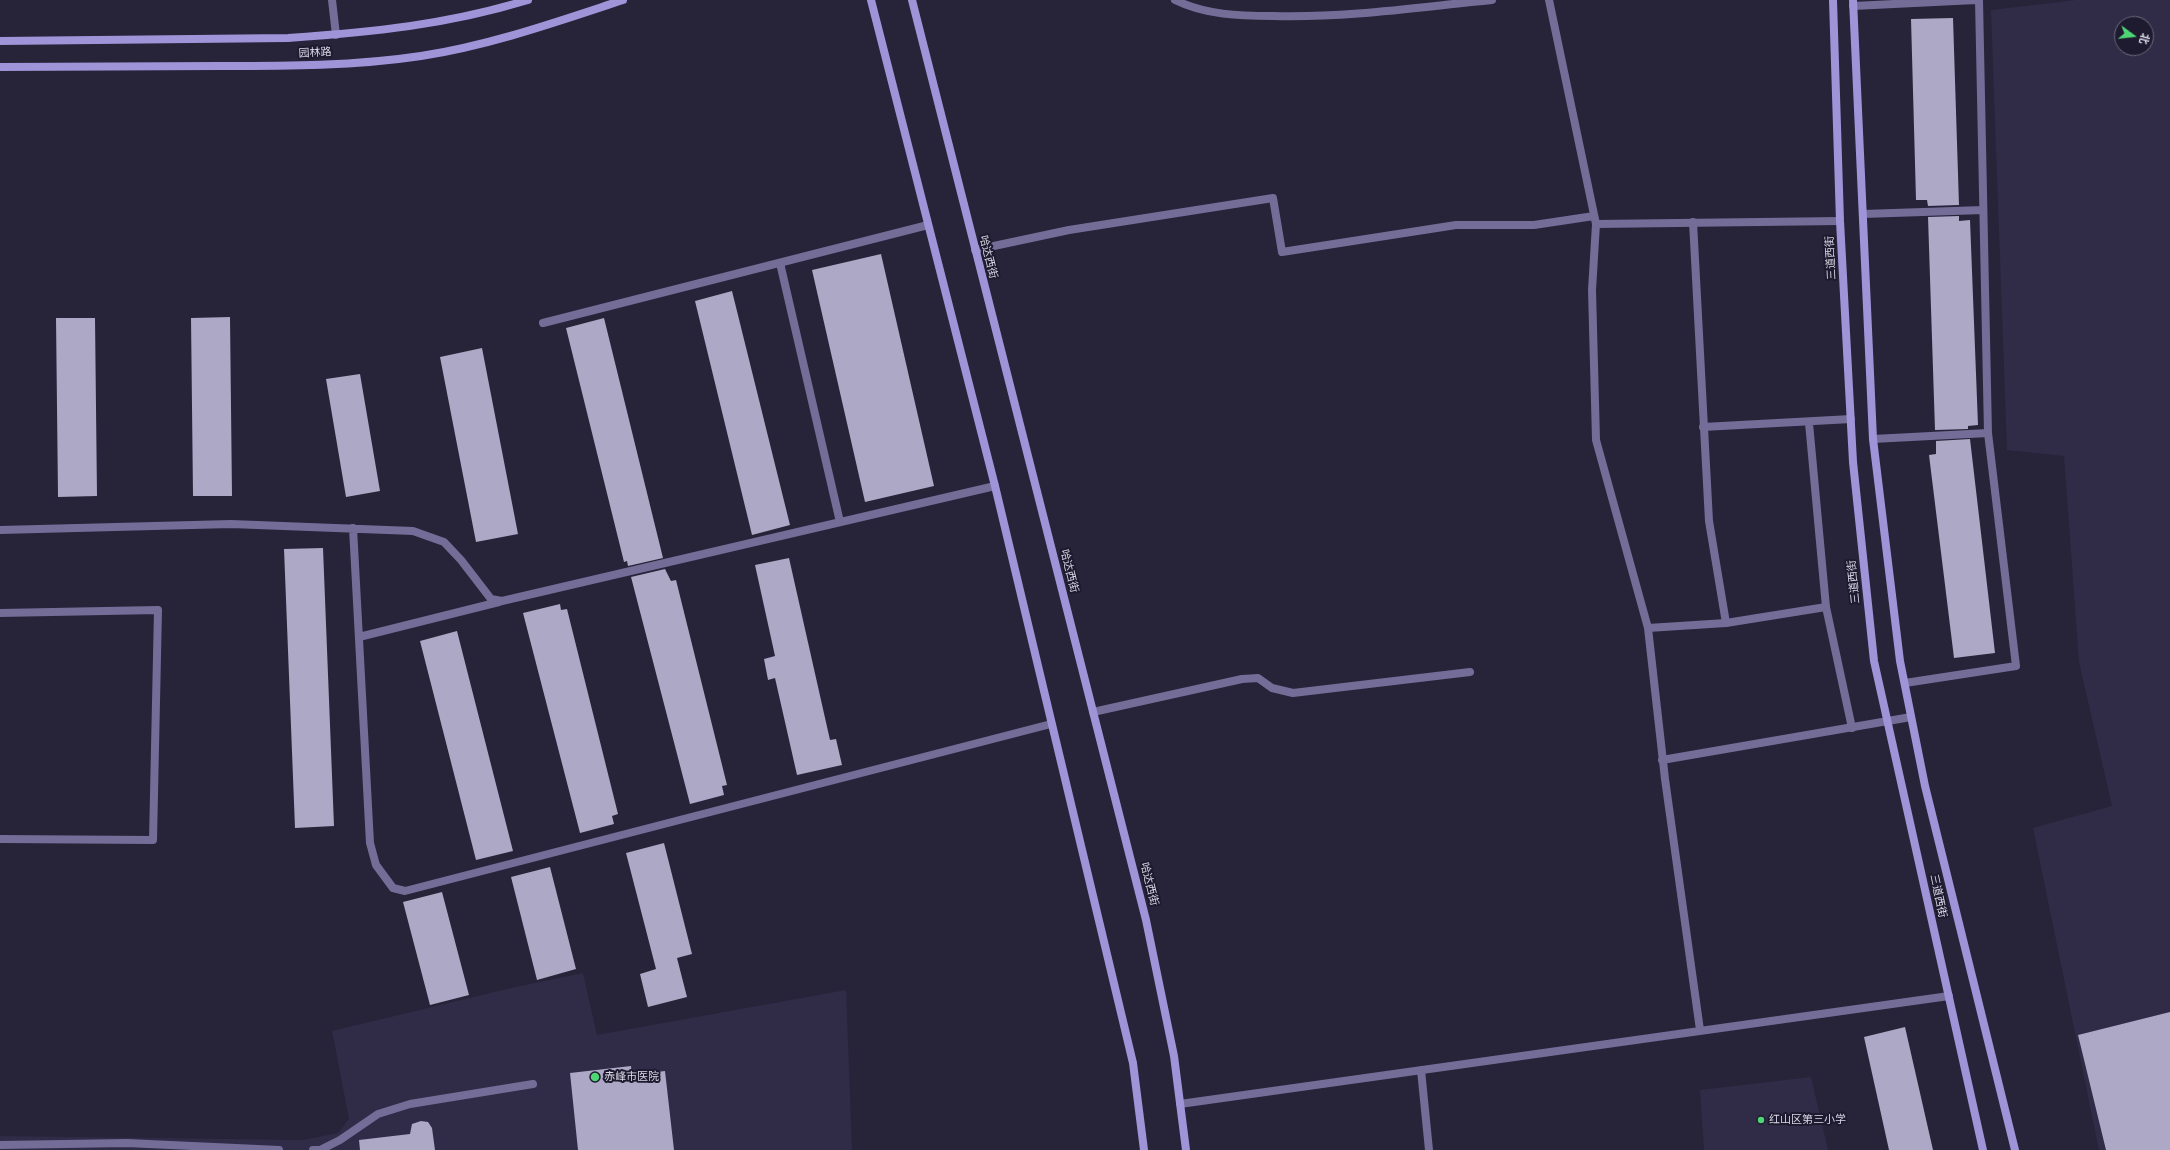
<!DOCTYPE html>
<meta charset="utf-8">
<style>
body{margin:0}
#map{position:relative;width:2170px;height:1150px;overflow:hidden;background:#272339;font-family:Manrope,"Noto Sans SC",sans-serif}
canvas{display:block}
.north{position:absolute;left:2114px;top:16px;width:40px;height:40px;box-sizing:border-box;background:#1e1a2f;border:1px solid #696679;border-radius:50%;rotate:105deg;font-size:11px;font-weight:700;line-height:16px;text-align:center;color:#dad8e7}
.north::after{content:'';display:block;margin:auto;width:14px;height:18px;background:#4ed675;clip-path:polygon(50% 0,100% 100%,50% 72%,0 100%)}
</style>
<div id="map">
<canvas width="2170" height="1150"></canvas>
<div class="north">北</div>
</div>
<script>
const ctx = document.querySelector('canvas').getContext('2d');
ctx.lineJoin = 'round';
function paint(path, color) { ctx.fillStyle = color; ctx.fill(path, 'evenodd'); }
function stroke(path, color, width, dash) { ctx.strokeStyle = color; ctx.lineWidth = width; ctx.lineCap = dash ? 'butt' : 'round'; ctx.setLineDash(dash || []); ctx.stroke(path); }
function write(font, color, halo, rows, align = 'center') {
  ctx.font = font + ' Manrope,"Noto Sans SC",sans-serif'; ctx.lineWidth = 4; ctx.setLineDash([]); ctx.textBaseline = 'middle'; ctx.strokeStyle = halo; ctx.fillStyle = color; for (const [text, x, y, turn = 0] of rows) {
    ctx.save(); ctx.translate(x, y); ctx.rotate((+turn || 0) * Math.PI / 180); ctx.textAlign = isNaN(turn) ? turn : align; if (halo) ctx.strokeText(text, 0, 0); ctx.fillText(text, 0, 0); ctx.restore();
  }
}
paint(new Path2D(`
 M2076 0H2170V1150H2099L2033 828 2112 806 2079 662 2064 456 2007 450 1991 10ZM2122 24H2146V48H2122Z
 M583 973 597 1035 846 990 852 1150H0V1136L303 1140 338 1133 349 1119 332 1031 511 988Z
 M1811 1077 1828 1150H1704L1700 1090Z`), '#302c47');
paint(new Path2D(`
 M1953 18 1959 205 1928 206 1927 200H1916L1911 19Z
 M1959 216V221L1970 220 1978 425 1968 426V429L1935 430 1928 217Z
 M881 254 934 486 865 502 812 270Z
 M732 291 790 525 752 535 695 301Z
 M230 317 232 496H193L191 318Z
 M56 318H95L97 496 58 497Z
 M604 318 663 558 628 566 627 561 624 562 566 328Z
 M482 348 518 534 476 542 440 357Z
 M360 374 380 491 346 497 326 379Z
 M1970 439 1995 653 1954 658 1929 455 1936 454V441Z
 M323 548 334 826 295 828 284 549Z
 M789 558 830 740 836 739 842 765 797 775 775 678 768 680 764 659 775 656 755 565Z
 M665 569 671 581 676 580 727 785 722 786 724 795 690 804 631 577Z
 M560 604 561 610 567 609 618 814 612 816 614 824 580 833 523 613Z
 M457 631 513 851 476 860 420 641Z
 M664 843 692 954 677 958 687 997 648 1007 640 974 656 969 626 853Z
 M550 867 576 969 537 980 511 877Z
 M442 892 469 995 430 1005 403 902Z
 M2170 1012V1150H2106L2078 1035Z
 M1905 1027 1933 1150H1889L1864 1037Z
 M631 1066 632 1075 665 1071 674 1150H578L570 1073Z
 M421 1121 428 1122 432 1128 435 1150H360L359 1140 410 1134 412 1124Z`), '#aca8c5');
stroke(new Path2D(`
 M332 0 336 35
 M1853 6 1976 0
 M1863 214 1983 210
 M1693 222 1709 521 1726 623
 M780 263 840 522
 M543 323 928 225
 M1809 423 1826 607 1852 728
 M1703 427 1851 419
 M1873 439 1988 433
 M0 613 158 610 153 840 0 839
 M1905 683 2016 666 1988 433 1979 0
 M0 1145 127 1143 279 1150
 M313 1150H320L340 1140 378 1114 410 1104 533 1084`), '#746d98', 8);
stroke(new Path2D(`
 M1175 0C1205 15 1240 16 1273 16 1347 18 1420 7 1492 0
 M1549 0 1596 224 1592 290 1596 440 1648 628 1665 779 1700 1030
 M1596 224 1840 221
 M975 250 1069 230 1273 198 1282 252 1456 225H1534L1594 216
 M353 528 370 843 376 865 393 888 405 891 1051 724
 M0 530 231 524 413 531 444 542 461 560 491 599 502 601 995 486
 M1648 628 1726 623 1826 607
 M359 637 499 602
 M1093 712 1242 679 1258 678 1272 688 1293 693 1470 672
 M1662 760 1911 717
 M1421 1070 1429 1150
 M1180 1104 1949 996`), '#746d98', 8);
stroke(new Path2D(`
 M871 0 995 486 1133 1063 1144 1150
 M912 0 1146 920 1174 1056 1186 1150
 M1833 0 1840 221 1853 462 1874 661 1983 1150
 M1853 0 1873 439 1900 661 1925 786 2015 1150
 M0 41 288 38C373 32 446 25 528 0
 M0 67C73 67 146 67 219 66 286 66 355 66 421 56 491 45 556 22 623 0`), '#a094d9', 8);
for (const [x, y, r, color] of [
 [595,1077,5,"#4ed675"],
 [1761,1120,4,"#4ed675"]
]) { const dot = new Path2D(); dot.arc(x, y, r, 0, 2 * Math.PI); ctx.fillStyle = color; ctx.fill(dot); stroke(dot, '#1e1a2f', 1.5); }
write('11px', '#dad8e7', '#1e1a2f', [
 ["园林路",315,53,-3],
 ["哈达西街",988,257,76],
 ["三道西街",1831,258,-93],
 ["哈达西街",1069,571,76],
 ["三道西街",1854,582,-96],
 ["哈达西街",1149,884,76],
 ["三道西街",1938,896,78]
]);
write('11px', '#dad8e7', '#1e1a2f', [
 ["赤峰市医院",604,1077],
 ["红山区第三小学",1769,1120]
], 'left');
</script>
